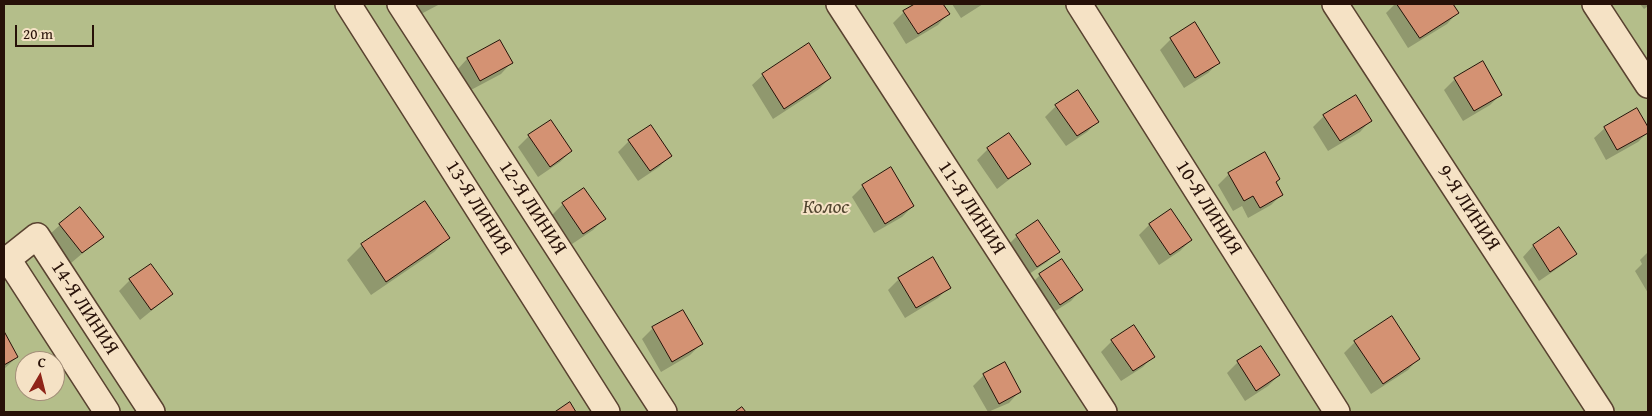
<!DOCTYPE html>
<meta charset="utf-8">
<style>
body{margin:0}
#map{position:relative;width:1652px;height:416px;overflow:hidden;background:#f0d3a6;font-family:"Gentium Book Plus",serif}
canvas{display:block}
.frame{position:absolute;inset:0;border:5px solid #271108;pointer-events:none}
.north{position:absolute;left:15px;top:351px;width:50px;height:50px;box-sizing:border-box;background:#f5e2c5;border:1px solid #a38e79;border-radius:50%;rotate:8deg;font-size:14px;font-weight:700;line-height:20px;text-align:center;color:#271108}
.north::after{content:'';display:block;margin:auto;width:18px;height:22px;background:#8f2418;clip-path:polygon(50% 0,100% 100%,50% 72%,0 100%)}
.scale{position:absolute;left:15px;top:25px;width:79px;height:22px;box-sizing:border-box;border:2px solid #271108;border-top:0;padding-left:6px;font-size:15px;line-height:18px;white-space:nowrap;color:#271108;-webkit-text-stroke:4px #f5e2c5;paint-order:stroke}
</style>
<div id="map">
<canvas width="1652" height="416"></canvas>
<div class="frame"></div>
<div class="north">С</div>
<div class="scale">20 m</div>
</div>
<script>
const ctx = document.querySelector('canvas').getContext('2d');
ctx.lineJoin = 'round';
function paint(path, color) { ctx.fillStyle = color; ctx.fill(path, 'evenodd'); }
function stroke(path, color, width, dash) { ctx.strokeStyle = color; ctx.lineWidth = width; ctx.lineCap = dash ? 'butt' : 'round'; ctx.setLineDash(dash || []); ctx.stroke(path); }
function write(font, color, halo, rows, align = 'center') {
  ctx.font = font + ' "Gentium Book Plus",serif'; ctx.lineWidth = 4; ctx.setLineDash([]); ctx.textBaseline = 'middle'; ctx.strokeStyle = halo; ctx.fillStyle = color; for (const [text, x, y, turn = 0] of rows) {
    ctx.save(); ctx.translate(x, y); ctx.rotate((+turn || 0) * Math.PI / 180); ctx.textAlign = isNaN(turn) ? turn : align; if (halo) ctx.strokeText(text, 0, 0); ctx.fillText(text, 0, 0); ctx.restore();
  }
}
paint(new Path2D(`
 M4 4H1648V412H4ZM25 361H55V391H25Z`), '#b4be8a');
paint(new Path2D(`
 M415 4H440L421 14Z
 M918 4H942L948 14 938 25 906 44 893 23 904 12Z
 M952 4H983L961 18Z
 M1395 4H1451L1457 13 1447 24 1408 48 1386 13Z
 M1640 4H1648V6L1644 9Z
 M1171 39 1219 62 1208 73 1184 88 1160 50Z
 M499 41 511 63 501 74 469 91 457 70 467 59Z
 M763 75 830 78 819 89 773 119 752 85Z
 M1455 79 1501 94 1490 105 1463 121 1444 90Z
 M1056 106 1098 121 1087 132 1066 146 1045 117Z
 M1637 110 1648 132 1638 142 1606 160 1594 138 1605 128Z
 M1324 116 1370 121 1360 132 1328 151 1313 127Z
 M529 136 571 151 560 162 538 177 518 147Z
 M629 141 670 156 659 167 638 181 618 152Z
 M988 149 1029 164 997 189 977 160Z
 M1264 154 1282 194 1271 205 1248 218 1242 206 1233 211 1218 185 1229 174Z
 M863 186 913 206 902 217 874 233 852 197Z
 M425 203 448 238 434 252 371 295 347 260 362 245Z
 M563 204 604 219 593 230 572 244 552 215Z
 M1150 224 1191 240 1180 251 1159 265 1139 235Z
 M60 225 102 237 71 263 49 235Z
 M1559 229 1575 253 1564 264 1539 281 1523 257 1533 246Z
 M1017 236 1058 251 1047 262 1026 276 1006 247Z
 M1648 252V293L1635 271 1642 264 1640 260Z
 M1040 275 1081 290 1071 301 1049 315 1029 286Z
 M899 279 949 287 938 298 905 318 888 290Z
 M130 280 172 294 140 320 119 291Z
 M653 328 701 344 690 355 661 372 642 339Z
 M4 335 17 357 4 369Z
 M1112 341 1153 356 1143 367 1121 381 1101 352Z
 M1355 342 1418 359 1408 370 1371 394 1344 353Z
 M1238 362 1279 375 1268 386 1245 401 1227 373Z
 M984 375 1019 392 1009 403 988 412 973 386Z`), '#0003');
const building = new Path2D(`
 M915 4H943L950 14 918 34 903 11Z
 M1397 4H1453L1459 13 1420 38Z
 M1195 22 1220 63 1195 78 1170 38Z
 M500 40 513 63 480 81 467 58Z
 M809 43 831 78 784 109 762 74Z
 M1483 61 1502 95 1474 111 1454 78Z
 M1078 90 1099 122 1077 136 1055 105Z
 M1356 95 1372 121 1340 141 1323 115Z
 M1637 108 1648 127V133L1617 150 1604 127Z
 M551 120 572 151 550 167 528 135Z
 M651 125 672 156 650 171 628 140Z
 M1009 133 1031 164 1008 179 987 148Z
 M1265 152 1280 179 1276 182 1283 195 1260 208 1253 196 1244 201 1228 173Z
 M891 167 914 206 885 224 862 185Z
 M584 188 606 219 583 234 562 203Z
 M425 201 450 238 386 282 361 244Z
 M80 207 104 237 82 253 59 224Z
 M1171 209 1192 240 1170 255 1149 224Z
 M1038 220 1060 252 1037 267 1016 235Z
 M1559 227 1577 254 1550 272 1533 245Z
 M933 257 951 288 916 308 898 278Z
 M1062 259 1083 290 1060 305 1039 274Z
 M151 264 173 294 151 310 129 279Z
 M683 310 703 344 672 362 652 327Z
 M1392 316 1420 359 1383 384 1354 341Z
 M1134 325 1155 357 1133 371 1111 340Z
 M5 333 18 357 4 365V334Z
 M1261 346 1280 375 1256 391 1237 361Z
 M1005 362 1021 392 999 404 983 374Z
 M570 402 576 412H555Z
 M742 407 746 412H735Z`);
paint(building, '#d49273');
stroke(building, '#271108', 1);
const minor = new Path2D(`
 M348 4 607 412
 M400 4 664 412
 M839 4 1104 412
 M1079 4 1337 412
 M1335 4 1601 412
 M1595 4 1648 85
 M107 412 8 259 37 236 152 412`);
stroke(minor, '#594230', 28);
stroke(minor, '#f5e2c5', 25);
write('20px', '#271108', '#f5e2c5', [
 ["13-Я ЛИНИЯ",478,208,58],
 ["12-Я ЛИНИЯ",532,208,57],
 ["11-Я ЛИНИЯ",971,208,57],
 ["10-Я ЛИНИЯ",1208,208,58],
 ["9-Я ЛИНИЯ",1468,208,57],
 ["14-Я ЛИНИЯ",84,308,57]
]);
write('italic 20px', '#51452f', '#f5e2c5', [
 ["Колос",826,208]
]);
</script>
